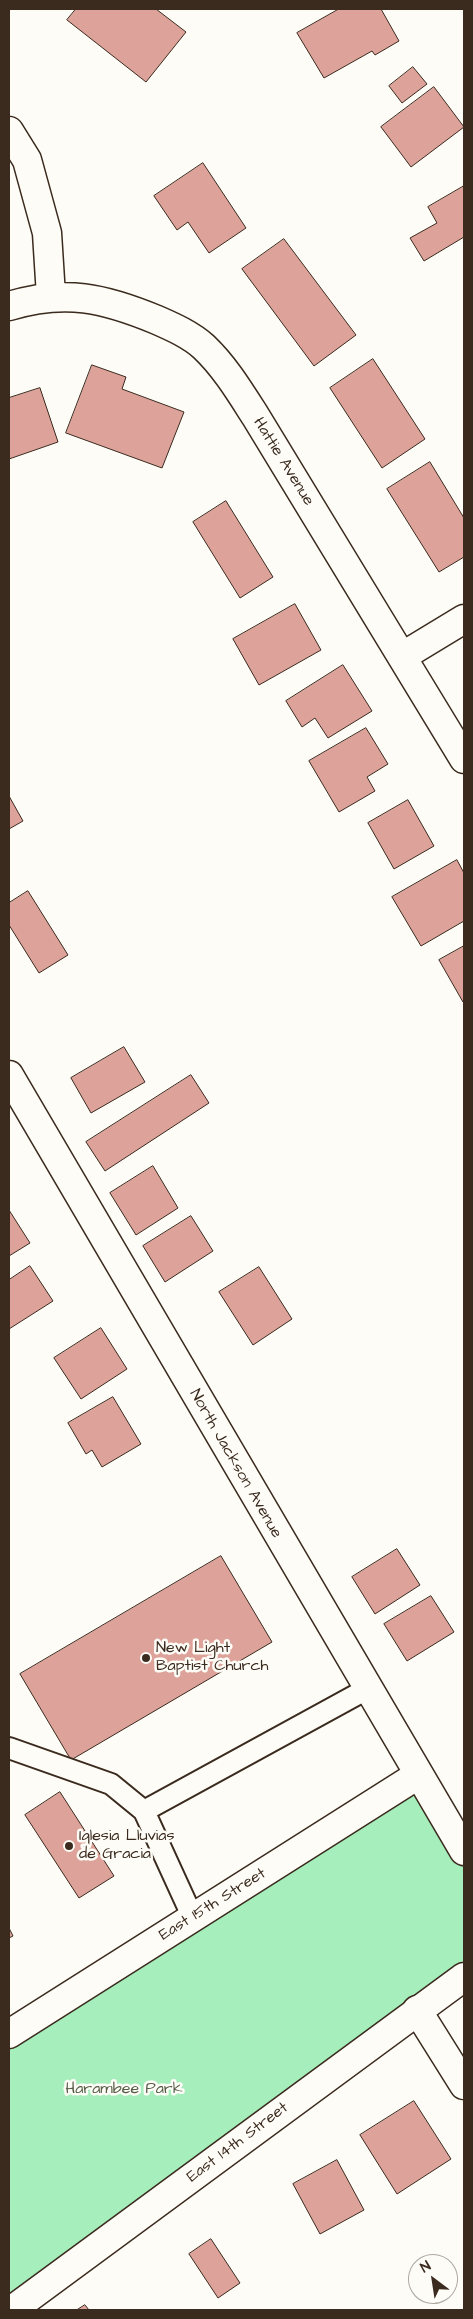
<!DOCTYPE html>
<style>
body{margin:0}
#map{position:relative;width:473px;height:2319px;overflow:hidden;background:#fdfcf7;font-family:"Architects Daughter",sans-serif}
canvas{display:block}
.frame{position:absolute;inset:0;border:10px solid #3b2a1e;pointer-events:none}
.north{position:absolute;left:408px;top:2254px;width:50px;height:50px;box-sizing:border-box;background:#fdfcf7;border:1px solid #afa8a0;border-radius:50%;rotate:329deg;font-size:14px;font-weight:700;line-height:20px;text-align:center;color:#3b2a1e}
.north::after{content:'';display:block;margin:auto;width:18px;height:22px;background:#3b2a1e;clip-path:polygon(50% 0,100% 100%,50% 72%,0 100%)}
</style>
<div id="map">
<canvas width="473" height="2319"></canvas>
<div class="frame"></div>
<div class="north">N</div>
</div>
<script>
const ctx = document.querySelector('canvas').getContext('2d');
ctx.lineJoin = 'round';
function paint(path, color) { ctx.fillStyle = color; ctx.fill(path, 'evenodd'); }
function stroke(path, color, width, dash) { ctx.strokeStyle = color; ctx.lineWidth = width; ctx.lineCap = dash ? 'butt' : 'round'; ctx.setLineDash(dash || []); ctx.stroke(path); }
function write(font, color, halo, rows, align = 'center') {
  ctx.font = font + ' "Architects Daughter",sans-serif'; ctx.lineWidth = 5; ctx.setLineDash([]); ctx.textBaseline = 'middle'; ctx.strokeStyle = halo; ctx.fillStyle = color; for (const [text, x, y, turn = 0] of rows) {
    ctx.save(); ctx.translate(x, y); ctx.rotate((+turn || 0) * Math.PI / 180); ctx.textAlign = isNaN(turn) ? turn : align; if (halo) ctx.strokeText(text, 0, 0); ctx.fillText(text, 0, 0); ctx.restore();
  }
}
paint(new Path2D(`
 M418 1775 464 1851V1980L9 2310V2030Z`), '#a6eebb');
const building = new Path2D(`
 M76 9H156L186 32 146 82 67 20Z
 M339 9H381L399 41 375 55 372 51 324 78 297 33Z
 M413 67 427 84 402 103 389 86Z
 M434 87 464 127 411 167 381 127Z
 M203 163 246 228 209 253 188 222 177 230 154 196Z
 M464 186V237L424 261 410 238 437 223 428 207Z
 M284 239 356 335 314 366 242 269Z
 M373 359 425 439 382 468 330 388Z
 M92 365 126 377 122 389 184 412 162 468 66 433Z
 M40 388 58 442 9 459V398Z
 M430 462 464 518V557L439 572 387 489Z
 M226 501 273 577 240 598 193 522Z
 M295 604 321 650 259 685 233 639Z
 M343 665 372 711 328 738 315 718 302 727 286 701Z
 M366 728 388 764 367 777 375 791 339 812 309 761Z
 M9 796 23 821 9 829Z
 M408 800 434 846 394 869 368 823Z
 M457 860 464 873V921L421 946 392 897Z
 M28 891 68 955 39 973 9 925V903Z
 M464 946V1002H463L439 960Z
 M124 1047 145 1082 91 1113 71 1078Z
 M191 1075 209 1103 105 1171 86 1142Z
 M153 1166 178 1208 136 1235 110 1193Z
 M9 1210 30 1243 9 1256Z
 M191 1216 213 1251 165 1282 143 1246Z
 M30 1266 53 1301 9 1329V1280Z
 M259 1267 292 1319 253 1345 219 1292Z
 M101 1328 127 1369 81 1399 54 1358Z
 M113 1397 141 1444 102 1467 92 1450 86 1454 68 1423Z
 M397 1549 420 1585 375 1614 352 1577Z
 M221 1556 272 1642 71 1760 20 1674Z
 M431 1596 454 1632 407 1661 384 1624Z
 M60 1792 114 1876 79 1898 25 1815Z
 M9 1928 13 1936 9 1938Z
 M414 2101 451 2159 397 2194 360 2135Z
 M337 2160 364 2210 320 2234 293 2184Z
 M211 2239 240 2283 218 2298 189 2254Z
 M85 2305 89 2310H77Z`);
paint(building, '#dda39a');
stroke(building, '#3b2a1e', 1);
const lane = new Path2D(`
 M9 1748 111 1784 144 1811 193 1918
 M144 1811 367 1689`);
const street = new Path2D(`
 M9 131 27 160 47 233 51 296
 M9 306C65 289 104 298 157 320 173 327 191 335 204 347 225 367 240 392 256 417L464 759
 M403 656 464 619
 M9 1075 464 1851
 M417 2010 464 2085
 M9 2034 418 1775`);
const secondary = new Path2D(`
 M12 2310 464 1977`);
stroke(lane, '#3b2a1e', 24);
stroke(street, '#3b2a1e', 31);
stroke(secondary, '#3b2a1e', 31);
stroke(lane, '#fdfcf7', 20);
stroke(street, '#fdfcf7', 28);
stroke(secondary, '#fdfcf7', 28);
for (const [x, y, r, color] of [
 [146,1658,5,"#3b2a1e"],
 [69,1846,5,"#3b2a1e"]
]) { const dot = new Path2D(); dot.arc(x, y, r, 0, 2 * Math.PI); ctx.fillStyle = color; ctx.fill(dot); stroke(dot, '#fdfcf7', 2); }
write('16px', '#3b2a1e', '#fdfcf7', [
 ["Hattie Avenue",283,462,58],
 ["North Jackson Avenue",235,1464,60],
 ["East 15th Street",213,1905,-32],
 ["East 14th Street",238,2143,-37]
]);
write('16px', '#3b2a1e', '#fdfcf7', [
 ["New Light",156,1649],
 ["Baptist Church",156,1667],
 ["Iglesia Lluvias",79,1837],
 ["de Gracia",79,1855]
], 'left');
write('16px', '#565b45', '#fdfcf7', [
 ["Harambee Park",124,2090]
]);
</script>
